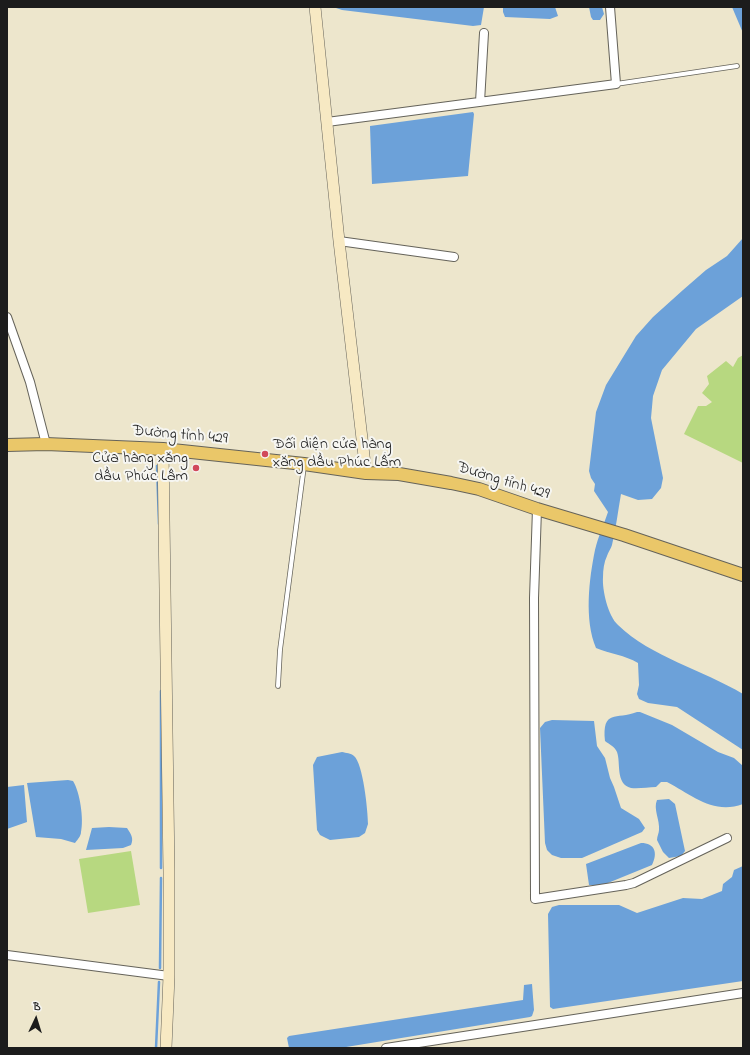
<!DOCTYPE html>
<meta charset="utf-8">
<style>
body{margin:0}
#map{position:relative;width:750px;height:1055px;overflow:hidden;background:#ede6cc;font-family:"Indie Flower",sans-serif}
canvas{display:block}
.frame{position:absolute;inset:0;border:8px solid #1c1c1c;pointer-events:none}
.north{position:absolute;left:16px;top:999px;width:40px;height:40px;-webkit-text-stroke:3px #f6f6f2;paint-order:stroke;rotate:4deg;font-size:11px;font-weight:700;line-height:16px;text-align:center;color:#1c1c1c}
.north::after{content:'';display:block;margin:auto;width:14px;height:18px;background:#1c1c1c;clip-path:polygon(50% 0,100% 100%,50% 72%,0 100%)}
</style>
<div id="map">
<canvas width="750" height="1055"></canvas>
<div class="frame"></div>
<div class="north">B</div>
</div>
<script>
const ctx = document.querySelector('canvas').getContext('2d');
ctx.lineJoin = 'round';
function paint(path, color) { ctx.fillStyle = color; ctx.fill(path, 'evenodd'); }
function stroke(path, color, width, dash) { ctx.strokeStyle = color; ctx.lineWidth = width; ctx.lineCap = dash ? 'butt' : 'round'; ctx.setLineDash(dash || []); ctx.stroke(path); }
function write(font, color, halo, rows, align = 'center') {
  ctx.font = font + ' "Indie Flower",sans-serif'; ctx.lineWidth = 4; ctx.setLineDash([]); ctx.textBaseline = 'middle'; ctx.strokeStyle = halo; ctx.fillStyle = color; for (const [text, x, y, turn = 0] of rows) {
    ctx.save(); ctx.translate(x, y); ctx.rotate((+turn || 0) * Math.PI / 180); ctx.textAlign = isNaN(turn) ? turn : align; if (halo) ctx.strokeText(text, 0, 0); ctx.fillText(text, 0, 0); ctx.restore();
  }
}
paint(new Path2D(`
 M743 355V463L684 434 698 406H706L712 402 702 393 709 384 707 376 726 361 733 367 738 358Z
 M131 851 140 905 88 913 79 859Z`), '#b7d880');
paint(new Path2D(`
 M333 7H484L481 25 473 26 342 10Z
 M503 7H555L558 16 550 19 505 17 503 12Z
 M589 7H602L604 14 600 20H593L591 17Z
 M732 7H743V33Z
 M473 112 474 114 468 176 372 184 370 126Z
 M743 238V296L696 329 662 370 653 396 651 418 663 478 661 488 652 499 638 500 621 494C618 511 616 528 612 545 611 549 608 552 607 556 604 562 603 570 603 577 602 590 608 616 618 625 651 657 703 670 743 694V750L677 707 648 703 639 699 637 694 639 685 638 663C625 655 610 654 596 648 584 620 589 579 595 550 598 537 604 524 608 512L594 491 595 484 591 478 589 471 596 412 606 385 636 336 653 317 683 290 706 270 727 256Z
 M637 712H640L672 725 718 752 734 758 743 766V804C713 815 692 795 667 782H661L656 787C648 787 639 789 631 788 615 784 621 763 617 752 615 747 609 744 605 741 602 709 616 720 637 712Z
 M552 720 594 721 597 746 605 758 610 778 614 787 621 808 639 819 645 828 642 832 582 858H561L552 855 547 850 545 843 540 728 545 722Z
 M342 752C346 753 351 753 354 756 363 763 368 811 368 824L365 833 359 837 330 840 320 835 317 830 313 765 317 757Z
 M68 780 73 781C80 792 84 819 81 832 81 836 78 839 75 843L61 839 36 837 27 783Z
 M24 785 27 822 7 829V787Z
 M669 799 675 804 685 851 681 856 669 858 663 852 657 840C657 836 659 833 659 830 660 820 653 809 657 800Z
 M109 827 127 828C131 834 134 838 131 845L123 848 86 850 92 828Z
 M641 843C655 843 658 853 652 865L603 885H589L586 864Z
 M743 866V981L553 1009 550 1007 548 914 552 907 559 905H619L637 913 683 898 702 899 722 891 723 884 732 877 734 870Z
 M532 984 534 1010 532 1016 530 1017 340 1048H289L287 1038 289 1036 523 1000 524 985Z`), '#6ca1d9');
stroke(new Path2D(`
 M157 466 159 524
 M161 691V868
 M160 968 161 878
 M156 1048 159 982`), '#6ca1d9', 2.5);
const lane = new Path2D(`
 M616 84 737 66
 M278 686 280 650 304 466`);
const street = new Path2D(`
 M480 102 484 33
 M327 122 616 84 610 7
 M339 241 454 257
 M7 317 30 382 46 444
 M537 509 534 598 535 899 626 885 634 883 727 838
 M7 955 169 976
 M386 1048 743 993`);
const secondary = new Path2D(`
 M315 7 339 241 366 473
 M163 449 169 872V976L166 1048`);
const primary = new Path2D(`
 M7 445 46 444 163 449 304 464 366 473 399 474 451 483 479 489 537 509 624 535 743 575`);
stroke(lane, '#65635a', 5.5);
stroke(street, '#65635a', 10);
stroke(secondary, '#65635a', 12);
stroke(primary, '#65635a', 14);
stroke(lane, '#fff', 4);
stroke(street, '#fff', 8);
stroke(secondary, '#f7e9c3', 11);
stroke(primary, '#eac769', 12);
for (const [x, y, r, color] of [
 [265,454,4,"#d1495b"],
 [196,468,4,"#d1495b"]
]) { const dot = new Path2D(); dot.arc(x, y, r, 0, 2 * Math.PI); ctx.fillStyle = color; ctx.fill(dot); stroke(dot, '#f6f6f2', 1.5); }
write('16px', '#1c1c1c', '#f6f6f2', [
 ["Đường tỉnh 429",180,436,5],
 ["Đường tỉnh 429",503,482,17]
]);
write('16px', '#1c1c1c', '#f6f6f2', [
 ["Đối diện cửa hàng",273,445],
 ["xăng dầu Phúc Lâm",273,463],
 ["Cửa hàng xăng",188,459,"right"],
 ["dầu Phúc Lâm",188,477,"right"]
], 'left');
</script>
